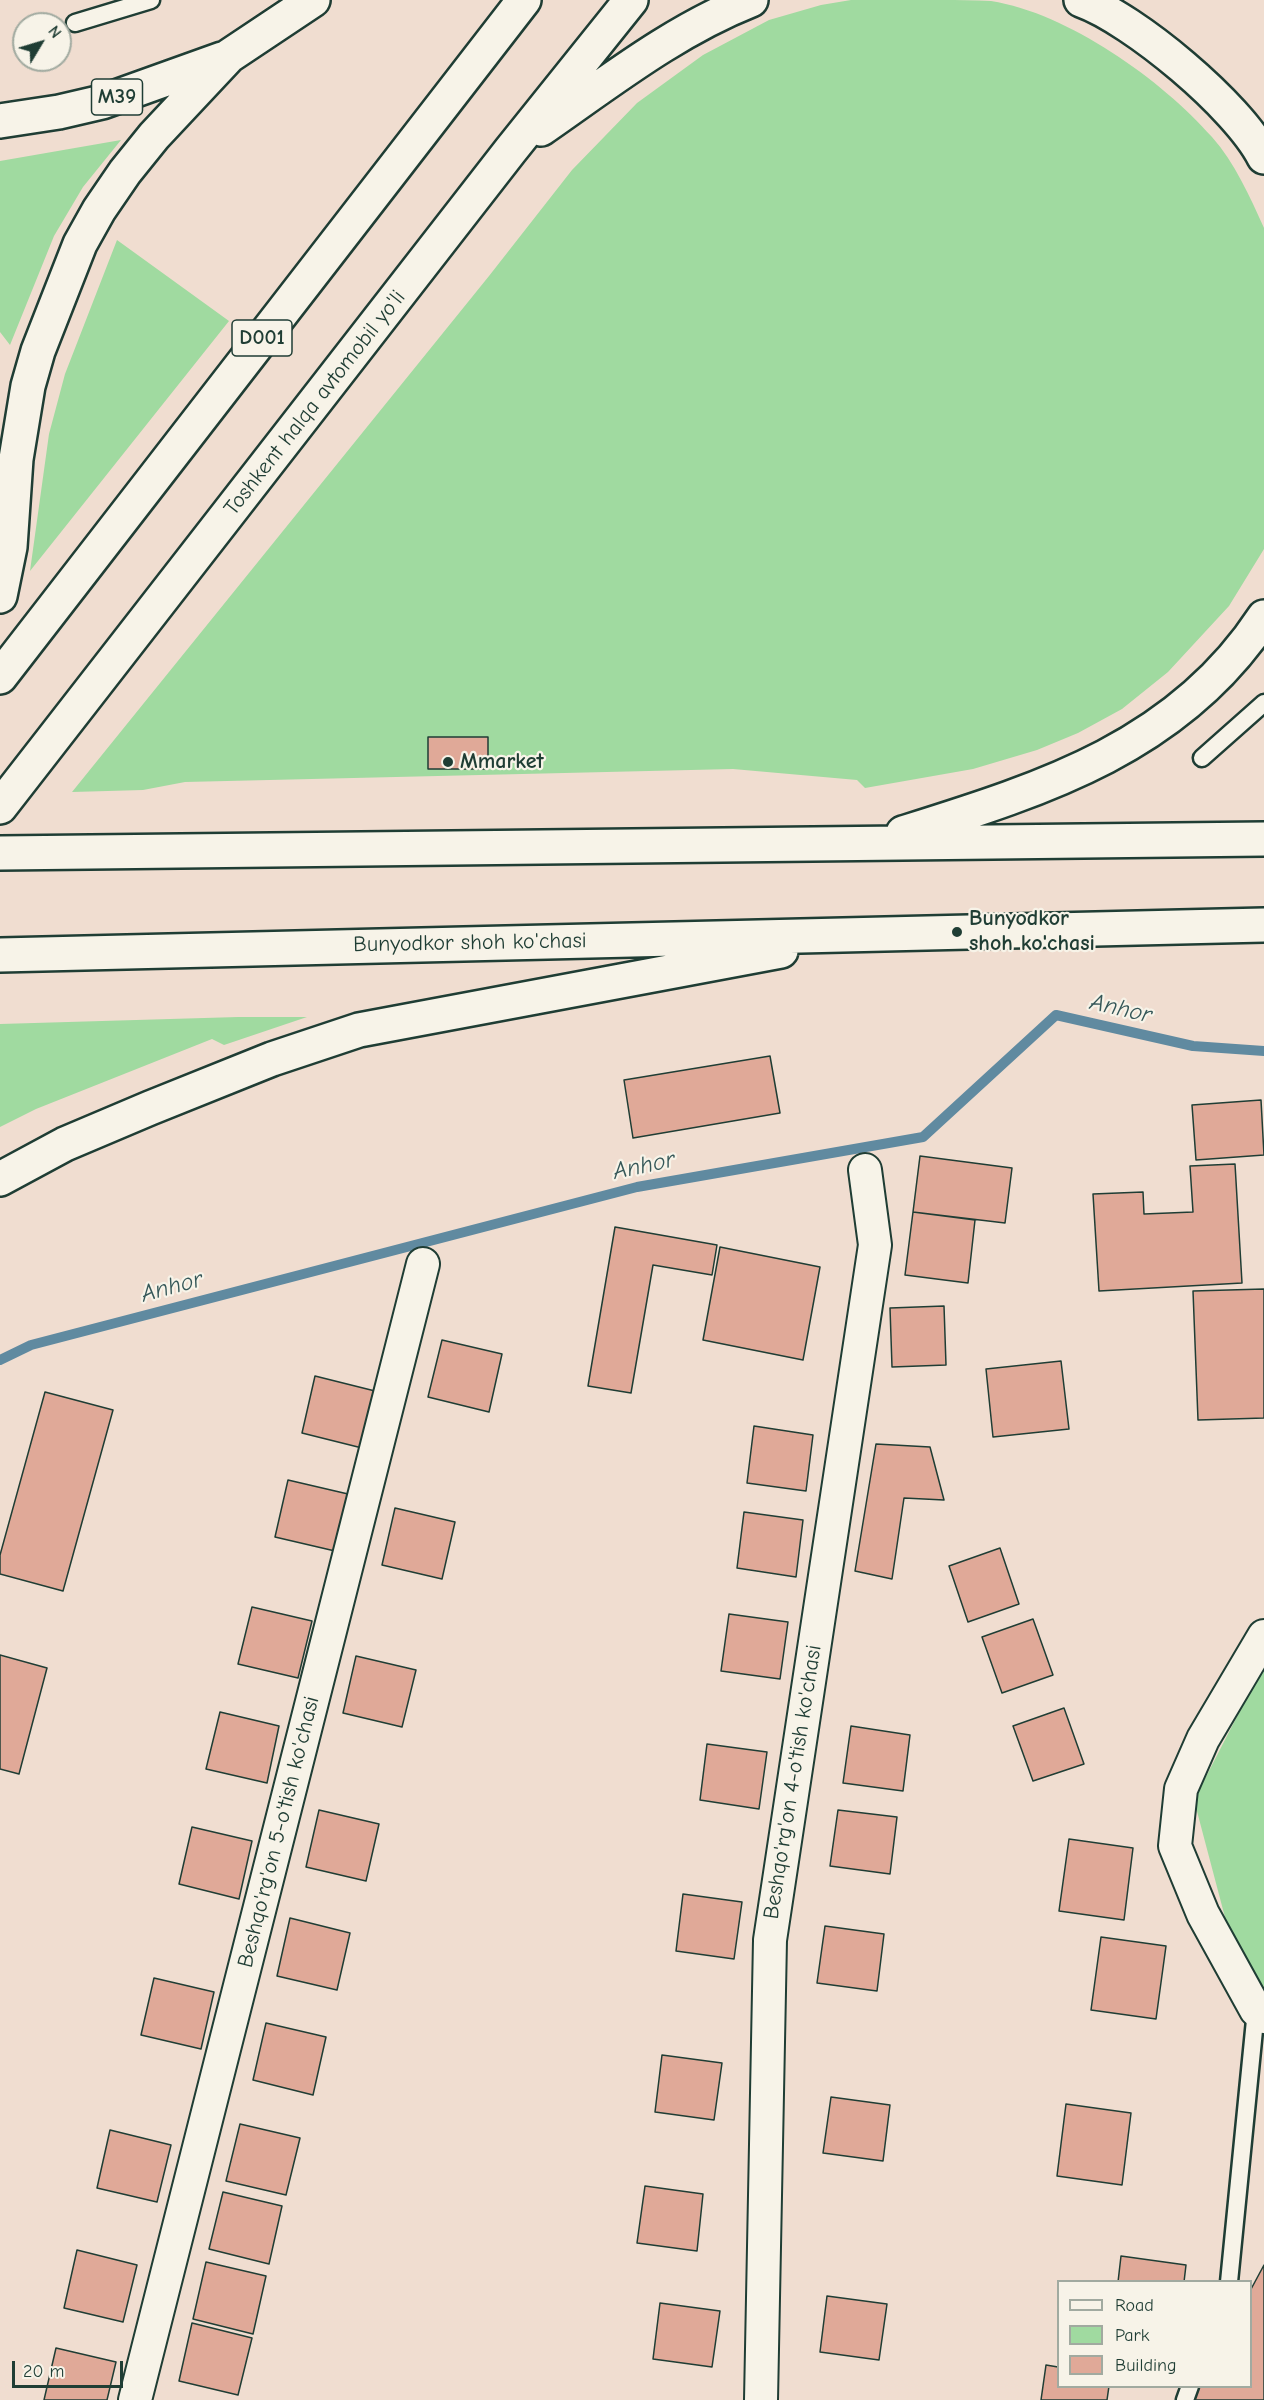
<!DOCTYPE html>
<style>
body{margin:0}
#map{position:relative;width:1264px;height:2400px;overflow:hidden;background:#f0ddd0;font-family:"Comic Neue",sans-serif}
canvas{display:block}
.legend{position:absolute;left:1057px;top:2280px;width:195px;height:108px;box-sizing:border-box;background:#f7f3e8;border:2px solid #a1aaa0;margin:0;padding:8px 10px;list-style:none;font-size:18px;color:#1f3d34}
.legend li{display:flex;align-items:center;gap:12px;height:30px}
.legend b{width:30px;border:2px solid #a1aaa0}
.north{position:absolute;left:12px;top:12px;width:60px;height:60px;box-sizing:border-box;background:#f7f3e8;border:2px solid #a1aaa0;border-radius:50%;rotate:52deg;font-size:16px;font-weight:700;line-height:24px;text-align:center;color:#1f3d34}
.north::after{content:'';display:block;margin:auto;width:21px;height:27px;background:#1f3d34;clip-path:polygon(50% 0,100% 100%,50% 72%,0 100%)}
.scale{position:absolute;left:12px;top:2361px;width:111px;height:27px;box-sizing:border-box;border:3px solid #1f3d34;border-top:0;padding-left:8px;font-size:18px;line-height:21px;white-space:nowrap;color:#1f3d34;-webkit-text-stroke:4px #f7f3e8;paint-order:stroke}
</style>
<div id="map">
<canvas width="1264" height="2400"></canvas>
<ul class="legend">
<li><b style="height:8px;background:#f7f3e8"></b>Road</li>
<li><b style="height:16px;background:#a0daa0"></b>Park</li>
<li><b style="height:16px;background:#e0a998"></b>Building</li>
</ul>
<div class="north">N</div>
<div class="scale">20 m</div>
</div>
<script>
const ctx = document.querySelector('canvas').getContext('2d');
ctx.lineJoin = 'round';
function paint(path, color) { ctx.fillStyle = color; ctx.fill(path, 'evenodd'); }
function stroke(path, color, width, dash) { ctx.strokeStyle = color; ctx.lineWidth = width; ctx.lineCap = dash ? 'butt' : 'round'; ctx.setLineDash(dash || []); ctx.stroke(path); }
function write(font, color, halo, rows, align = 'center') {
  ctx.font = font + ' "Comic Neue",sans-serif'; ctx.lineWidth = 4.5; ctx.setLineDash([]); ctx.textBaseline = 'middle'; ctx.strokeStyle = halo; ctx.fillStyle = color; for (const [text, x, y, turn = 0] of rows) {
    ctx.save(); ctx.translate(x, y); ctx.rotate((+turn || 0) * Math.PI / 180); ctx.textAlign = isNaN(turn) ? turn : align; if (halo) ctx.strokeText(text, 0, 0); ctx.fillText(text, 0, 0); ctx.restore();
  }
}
paint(new Path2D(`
 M851 0C881 0 911 0 941 0 958 0 975 0 991 1 1068 13 1162 80 1212 137 1235 163 1250 197 1264 228V549L1229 606 1168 672 1122 709 1078 733 1037 750 973 769 865 788 857 780 733 769 185 782 143 790 72 792 489 276 572 170 637 103 703 55 769 20 821 5Z
 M121 140 83 187 54 236 10 345 0 332V161Z
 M117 240 229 321 30 571 49 434 65 374Z
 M238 1017H307L224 1045 212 1039 36 1109 0 1127V1024Z
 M1264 1664V1990L1231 1940 1194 1800Z`), '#a0daa0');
stroke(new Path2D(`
 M0 1360 31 1345 637 1187 923 1137 1056 1015 1193 1046 1264 1051`), '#608aa0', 10);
const building = new Path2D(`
 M428 737H488V769H428Z
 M770 1056 780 1113 633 1138 624 1080Z
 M1261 1100 1264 1155 1196 1160 1192 1105Z
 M920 1156 1012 1168 1005 1223 913 1212Z
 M1235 1164 1242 1283 1099 1291 1093 1194 1143 1192 1144 1214 1193 1212 1190 1166Z
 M913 1212 975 1220 968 1283 905 1275Z
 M615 1227 717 1245 712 1275 653 1265 631 1393 588 1386Z
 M720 1247 820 1267 803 1360 703 1340Z
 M1264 1289V1418L1198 1420 1193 1291Z
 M944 1306 946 1365 892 1367 890 1308Z
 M442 1340 502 1354 489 1412 428 1397Z
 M1061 1361 1069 1429 993 1437 986 1369Z
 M315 1376 375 1391 362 1448 302 1433Z
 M45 1392 113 1410 63 1591 0 1574V1555Z
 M754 1426 813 1435 806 1491 747 1483Z
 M876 1444 930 1447 944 1500 904 1498 892 1579 855 1571Z
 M288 1480 348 1494 335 1551 275 1537Z
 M395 1508 455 1522 442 1579 382 1565Z
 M744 1512 803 1520 796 1577 737 1568Z
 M1000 1548 1019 1604 968 1622 949 1566Z
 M252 1607 312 1621 298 1678 238 1664Z
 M729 1614 788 1622 780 1679 721 1671Z
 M1033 1619 1053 1675 1002 1693 982 1637Z
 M0 1655 47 1668 19 1774 0 1769Z
 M356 1656 416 1670 402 1727 343 1713Z
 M1064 1708 1084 1764 1033 1781 1013 1726Z
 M220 1712 279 1726 267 1783 206 1769Z
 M851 1726 910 1735 903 1791 843 1783Z
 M707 1744 767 1752 759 1809 700 1800Z
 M319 1810 379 1824 366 1881 306 1867Z
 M838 1810 897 1817 890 1874 830 1866Z
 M192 1827 252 1841 239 1899 179 1884Z
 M1069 1839 1133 1848 1124 1920 1059 1911Z
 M683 1894 742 1902 734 1959 676 1951Z
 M290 1918 350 1933 337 1990 277 1976Z
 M825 1926 884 1934 877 1991 817 1983Z
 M1101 1937 1166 1946 1156 2019 1091 2010Z
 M154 1978 214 1992 201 2049 141 2035Z
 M266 2023 326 2037 313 2095 253 2080Z
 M662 2055 722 2063 714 2120 655 2112Z
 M831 2097 890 2105 883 2161 823 2153Z
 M1066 2104 1131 2113 1122 2185 1057 2176Z
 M240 2124 300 2138 286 2195 226 2181Z
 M110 2130 171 2145 157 2202 97 2188Z
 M645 2186 703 2194 697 2251 637 2243Z
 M223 2192 282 2206 269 2264 209 2249Z
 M77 2250 137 2265 123 2322 64 2308Z
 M1121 2256 1186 2265 1184 2282H1118Z
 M206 2262 266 2276 253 2334 193 2319Z
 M1264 2265V2400H1195L1194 2398 1200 2386H1250V2291Z
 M827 2296 887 2304 879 2360 820 2352Z
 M660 2303 720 2311 712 2367 653 2359Z
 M192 2323 252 2338 238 2395 179 2381Z
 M56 2348 116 2362 107 2400H44Z
 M1046 2365 1058 2367V2386H1109L1107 2400H1041Z`);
paint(building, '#e0a998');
stroke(building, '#1f3d34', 1.5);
const service = new Path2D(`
 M75 23 151 0
 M1202 758 1264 703
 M1229 2282 1256 2010
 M1185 2400 1190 2386`);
const minor = new Path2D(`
 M1264 1636 1203 1739 1181 1789 1175 1846 1203 1914 1256 2010 1264 2017
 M135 2400 423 1264
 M761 2400 770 1940 875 1245 865 1170`);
const trunk = new Path2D(`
 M1081 0C1134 19 1238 106 1264 157
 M0 121 59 112 102 102 222 59
 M541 129C609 82 673 31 751 0
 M0 596 10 547 16 459 28 386 38 351 80 244 99 210 125 172 154 136 229 56 313 0
 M0 677 524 0
 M0 807 510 151 631 0
 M903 833C1043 789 1179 747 1264 617
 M0 853 1264 839
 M0 955 1264 925
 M0 1179 65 1144 150 1108 272 1059 359 1030 781 951`);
stroke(service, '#1f3d34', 21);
stroke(minor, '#1f3d34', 36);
stroke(trunk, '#1f3d34', 38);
stroke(service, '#f7f3e8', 16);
stroke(minor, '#f7f3e8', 32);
stroke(trunk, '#f7f3e8', 33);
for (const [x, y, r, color] of [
 [448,762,6,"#1f3d34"],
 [957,932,6,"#1f3d34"]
]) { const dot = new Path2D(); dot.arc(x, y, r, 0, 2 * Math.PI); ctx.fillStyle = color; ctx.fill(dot); stroke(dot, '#f7f3e8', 2); }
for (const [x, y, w] of [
 [117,97,51],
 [262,338,60]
]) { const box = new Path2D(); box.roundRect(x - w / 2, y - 18, w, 36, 4.5); ctx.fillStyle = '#f7f3e8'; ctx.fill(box); stroke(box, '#1f3d34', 1.5); }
write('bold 21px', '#1f3d34', null, [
 ["M39",117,97],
 ["D001",262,338]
]);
write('22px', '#1f3d34', '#f7f3e8', [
 ["Toshkent halqa avtomobil yo'li",315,403,-52],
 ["Bunyodkor shoh ko'chasi",470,943,-1],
 ["Beshqo'rg'on 4-o'tish ko'chasi",793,1782,-81],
 ["Beshqo'rg'on 5-o'tish ko'chasi",279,1832,-76]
]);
write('bold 22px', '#1f3d34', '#f7f3e8', [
 ["Mmarket",460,762],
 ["Bunyodkor",969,919],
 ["shoh ko'chasi",969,944]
], 'left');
write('italic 24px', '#355758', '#f7f3e8', [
 ["Anhor",1121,1009,13],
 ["Anhor",644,1166,-12],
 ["Anhor",172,1287,-15]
]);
</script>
